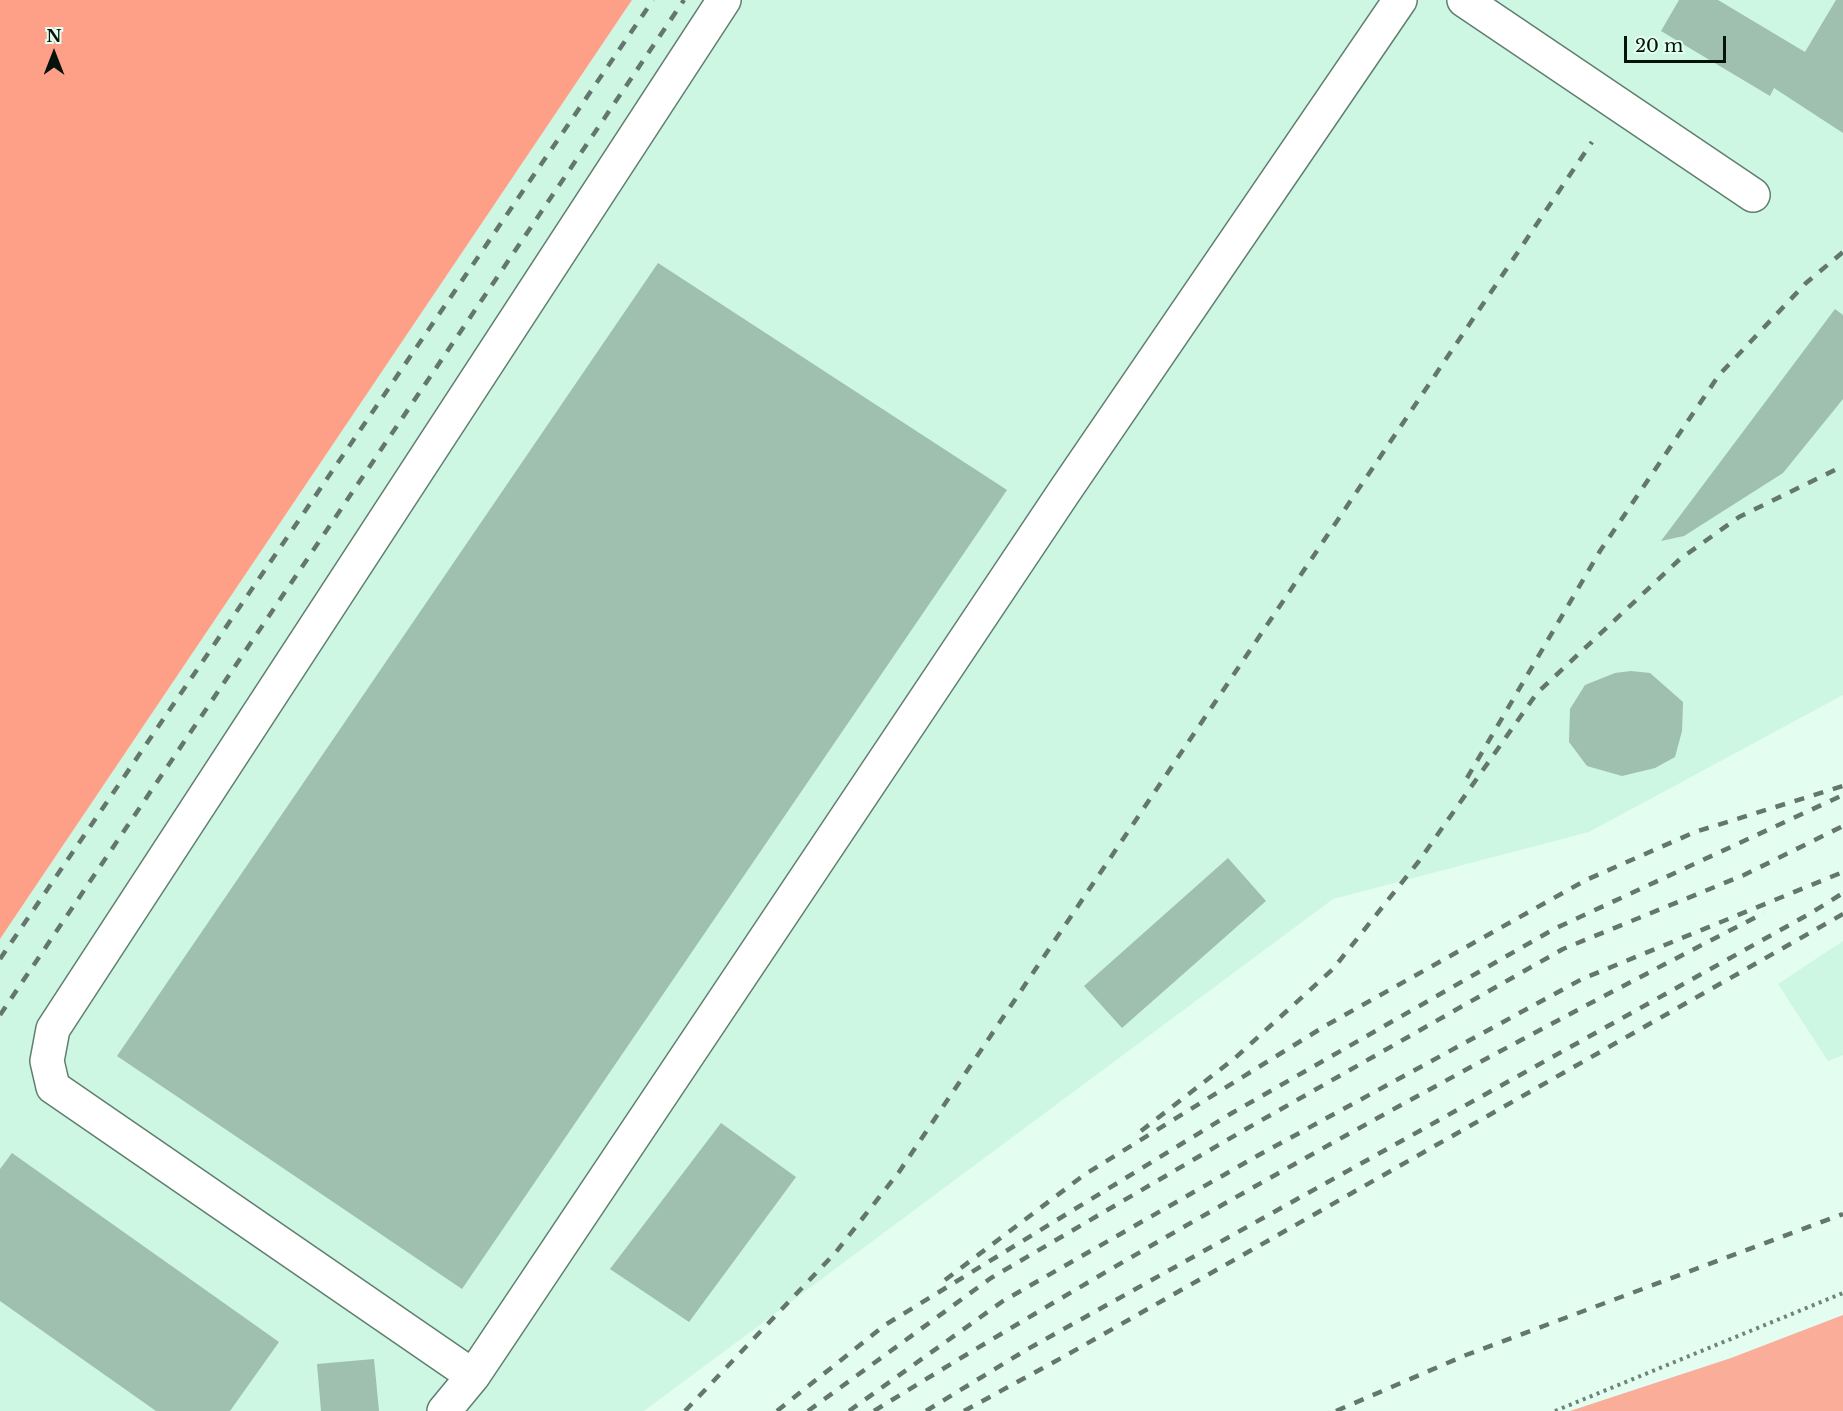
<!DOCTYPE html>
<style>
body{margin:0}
#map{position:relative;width:1843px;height:1411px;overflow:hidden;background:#e3fef0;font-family:"Libre Baskerville",serif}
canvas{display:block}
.north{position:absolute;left:24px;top:24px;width:60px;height:60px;-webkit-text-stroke:4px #e3fef0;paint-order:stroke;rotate:0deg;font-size:16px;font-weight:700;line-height:24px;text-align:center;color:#06120c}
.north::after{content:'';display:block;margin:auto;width:21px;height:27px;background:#06120c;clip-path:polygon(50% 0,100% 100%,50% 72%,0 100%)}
.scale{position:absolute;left:1624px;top:36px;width:102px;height:27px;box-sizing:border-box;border:3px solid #06120c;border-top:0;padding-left:8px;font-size:18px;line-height:21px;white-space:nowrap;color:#06120c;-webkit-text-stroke:4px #e3fef0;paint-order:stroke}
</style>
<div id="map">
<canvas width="1843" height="1411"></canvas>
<div class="north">N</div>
<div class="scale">20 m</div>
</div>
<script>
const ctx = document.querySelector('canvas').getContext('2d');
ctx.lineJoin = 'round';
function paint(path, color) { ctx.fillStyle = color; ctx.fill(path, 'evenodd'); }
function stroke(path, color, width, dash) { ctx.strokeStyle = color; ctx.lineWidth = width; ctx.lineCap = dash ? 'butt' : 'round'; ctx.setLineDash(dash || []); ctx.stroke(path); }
paint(new Path2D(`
 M632 0H1843V695L1589 832 1333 899 644 1411H0V939Z
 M1843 941V1055L1828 1061 1778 984Z`), '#cdf7e2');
paint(new Path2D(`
 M1843 1315V1411H1570L1731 1358Z`), '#faad99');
paint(new Path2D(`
 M0 0H632L0 939Z`), '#fea088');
paint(new Path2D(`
 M1679 0H1718L1805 52 1836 0H1843V133L1774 88 1770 96 1661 31Z
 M658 263 1007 490 462 1289 117 1056Z
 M1835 309 1843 315V399L1783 473 1684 536 1661 541Z
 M1631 671 1650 673 1683 702 1682 731 1675 757 1655 768 1622 776 1587 766 1569 742 1570 709 1585 685 1615 673Z
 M1228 858 1266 901 1122 1028 1084 986Z
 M721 1123 796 1177 689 1322 610 1269Z
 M12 1153 279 1342 230 1411H156L0 1301V1169Z
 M374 1359 379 1411H321L317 1364Z`), '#9fbfaf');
const minor = new Path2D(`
 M1464 0 1753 195
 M473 1376 53 1087 47 1061 53 1029 724 0
 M444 1411 473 1376 1064 492 1400 0`);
stroke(minor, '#607e6f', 36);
stroke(new Path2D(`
 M1555 1411 1843 1293`), '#708379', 4, [3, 4.5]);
stroke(minor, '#fff', 33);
stroke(new Path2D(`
 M1467 778 1600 551 1719 375 1806 283 1843 252
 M0 959 653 0
 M0 1015 684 0
 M1141 1131 1235 1058 1333 969 1419 861 1537 693 1680 559 1739 517 1843 466
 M945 1280 1084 1175 1325 1026 1586 880 1695 832 1843 786
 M685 1411 836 1252 899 1172 1592 142
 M777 1411 885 1325 1232 1113 1554 929 1843 795
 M808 1411 991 1278 1246 1129 1563 949 1744 875 1843 826
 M849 1411 1003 1301 1257 1156 1582 979 1843 872
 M874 1411C1163 1233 1461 1068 1764 913
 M926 1411 1026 1350 1811 913 1843 893
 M964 1411 1065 1356 1843 914
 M1336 1411 1466 1355 1843 1214`), '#64766d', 4.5, [10, 10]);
</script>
